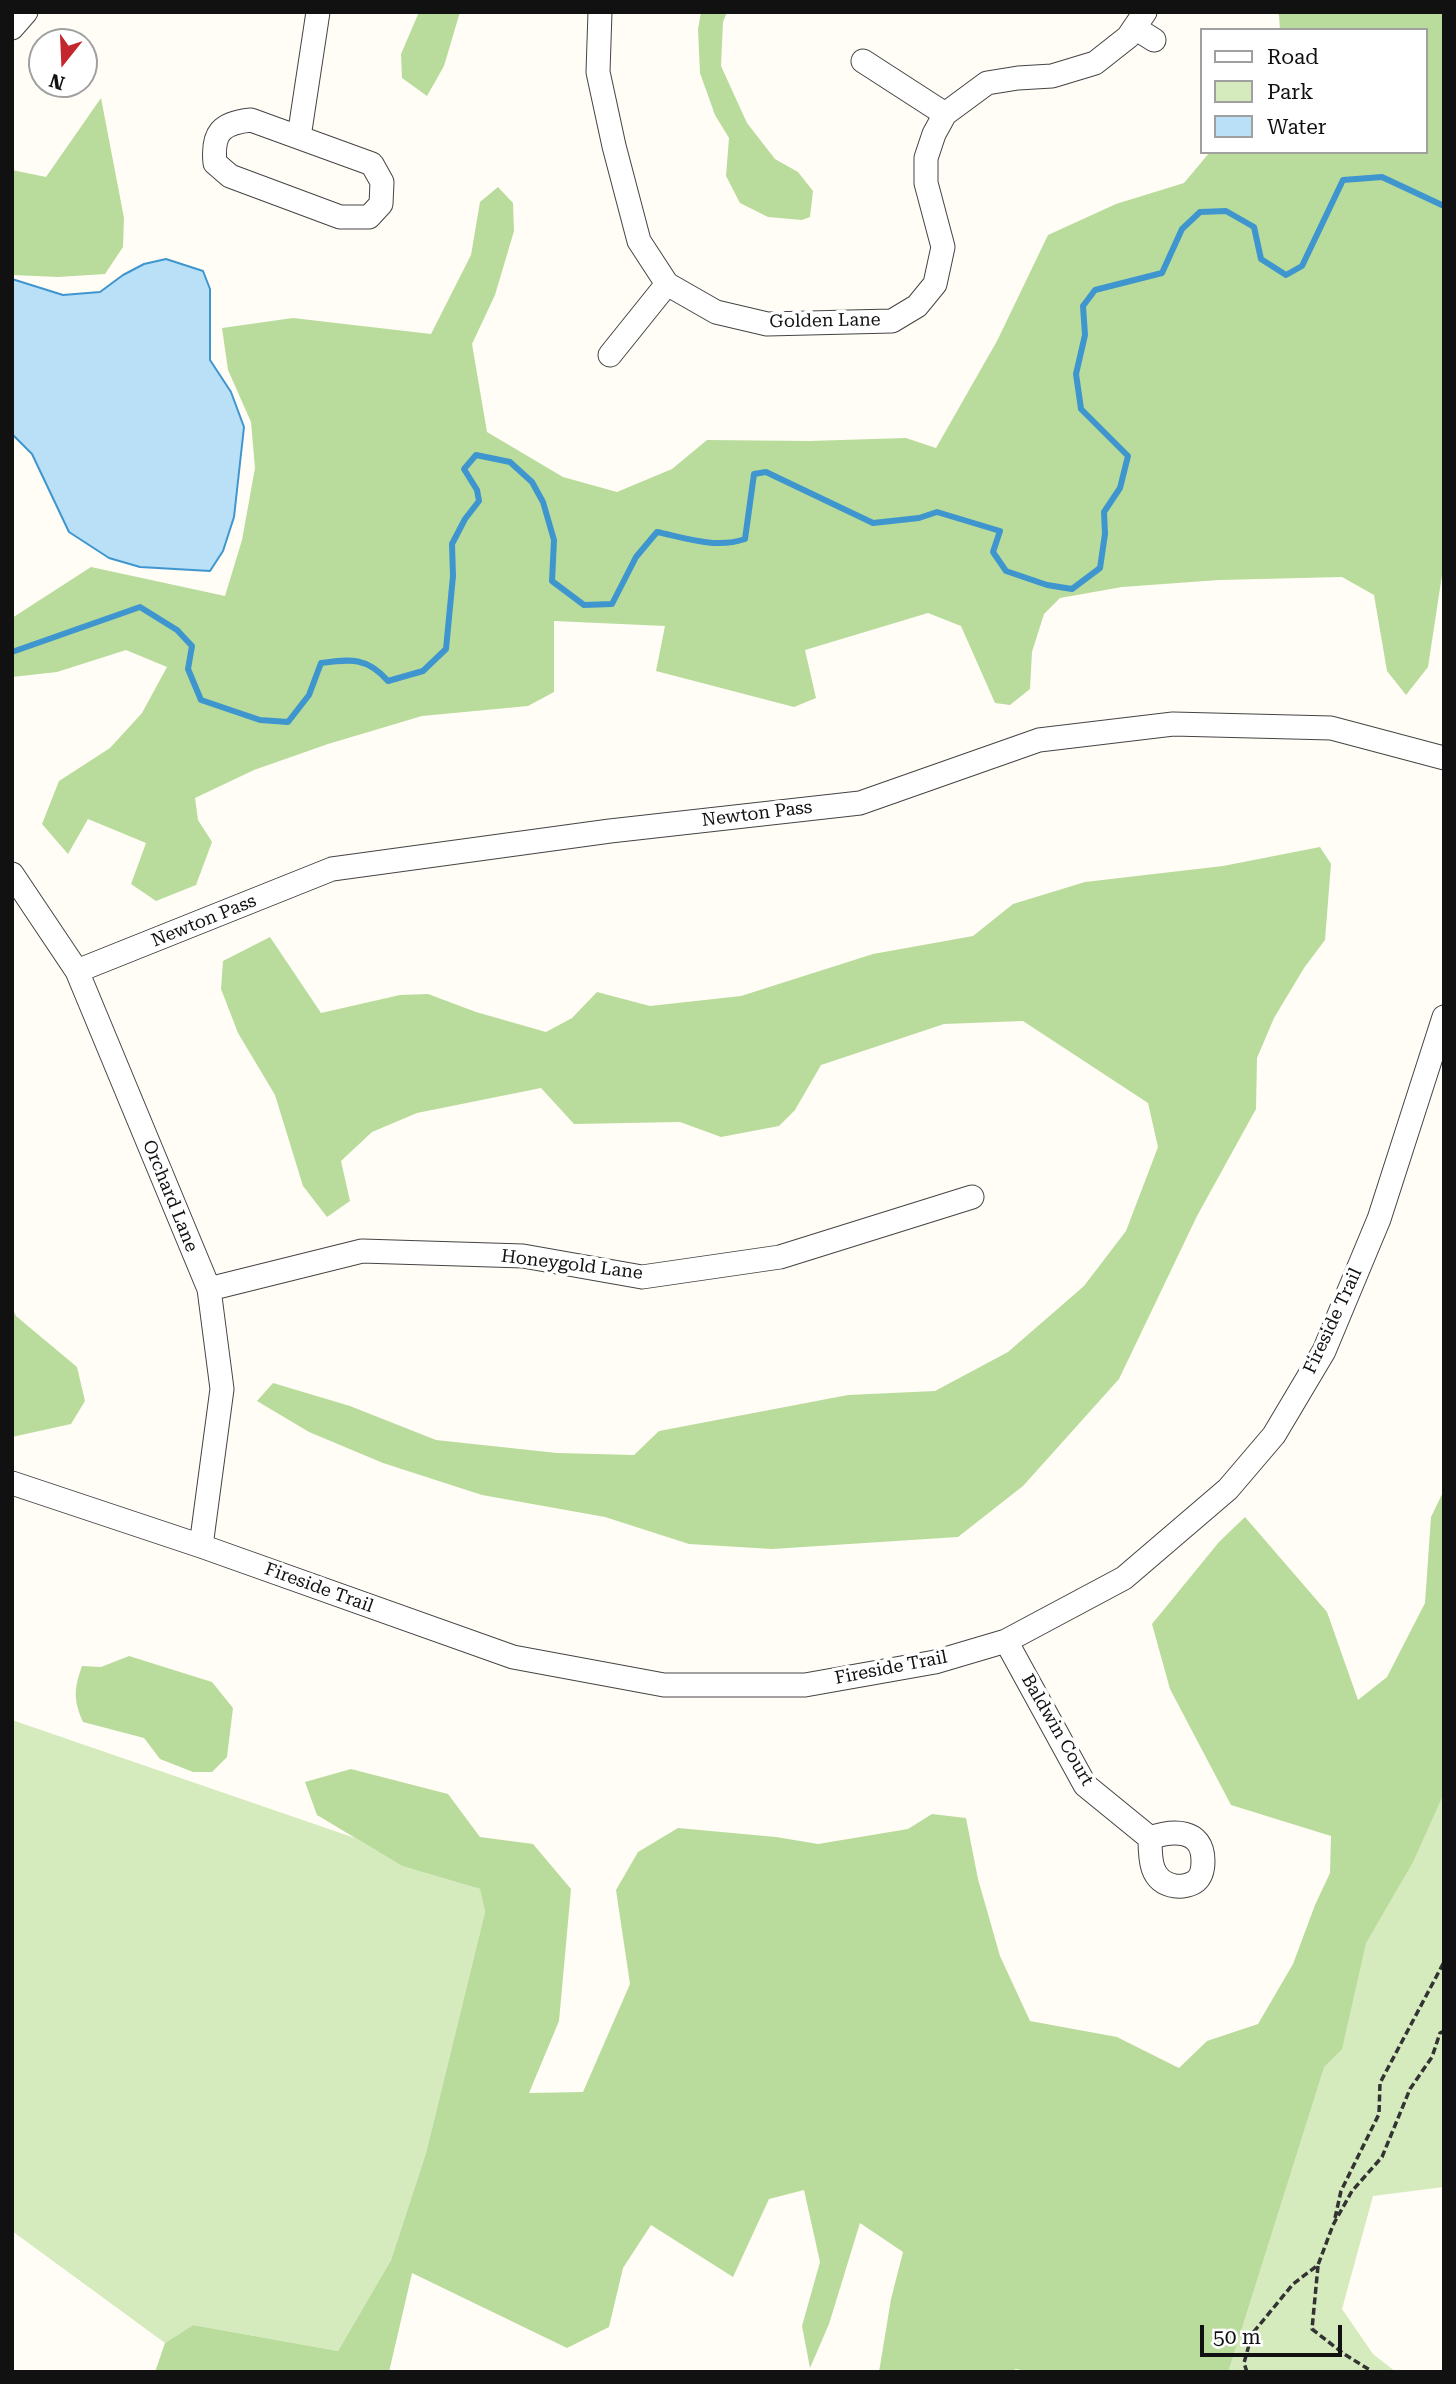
<!DOCTYPE html>
<style>
body{margin:0}
#map{position:relative;width:1456px;height:2384px;overflow:hidden;background:#fffdf5;font-family:"Roboto Serif",serif}
canvas{display:block}
.frame{position:absolute;inset:0;border:14px solid #111;pointer-events:none}
.legend{position:absolute;left:1200px;top:28px;width:228px;height:126px;box-sizing:border-box;background:#fff;border:2px solid #a0a0a0;margin:0;padding:9px 12px;list-style:none;font-size:21px;color:#111}
.legend li{display:flex;align-items:center;gap:14px;height:35px}
.legend b{width:35px;border:2px solid #a0a0a0}
.north{position:absolute;left:28px;top:28px;width:70px;height:70px;box-sizing:border-box;background:#fff;border:2px solid #a0a0a0;border-radius:50%;rotate:198deg;font-size:19px;font-weight:700;line-height:28px;text-align:center;color:#111}
.north::after{content:'';display:block;margin:auto;width:24px;height:32px;background:#c4262e;clip-path:polygon(50% 0,100% 100%,50% 72%,0 100%)}
.scale{position:absolute;left:1200px;top:2325px;width:142px;height:32px;box-sizing:border-box;border:4px solid #111;border-top:0;padding-left:9px;font-size:21px;line-height:24px;white-space:nowrap;color:#111;-webkit-text-stroke:5px #fff;paint-order:stroke}
</style>
<div id="map">
<canvas width="1456" height="2384"></canvas>
<div class="frame"></div>
<ul class="legend">
<li><b style="height:9px;background:#fff"></b>Road</li>
<li><b style="height:19px;background:#d5ebbd"></b>Park</li>
<li><b style="height:19px;background:#b9e0f7"></b>Water</li>
</ul>
<div class="north">N</div>
<div class="scale">50 m</div>
</div>
<script>
const ctx = document.querySelector('canvas').getContext('2d');
ctx.lineJoin = 'round';
function paint(path, color) { ctx.fillStyle = color; ctx.fill(path, 'evenodd'); }
function stroke(path, color, width, dash) { ctx.strokeStyle = color; ctx.lineWidth = width; ctx.lineCap = dash ? 'butt' : 'round'; ctx.setLineDash(dash || []); ctx.stroke(path); }
function write(font, color, halo, rows, align = 'center') {
  ctx.font = font + ' "Roboto Serif",serif'; ctx.lineWidth = 7; ctx.setLineDash([]); ctx.textBaseline = 'middle'; ctx.strokeStyle = halo; ctx.fillStyle = color; for (const [text, x, y, turn = 0] of rows) {
    ctx.save(); ctx.translate(x, y); ctx.rotate((+turn || 0) * Math.PI / 180); ctx.textAlign = isNaN(turn) ? turn : align; if (halo) ctx.strokeText(text, 0, 0); ctx.fillText(text, 0, 0); ctx.restore();
  }
}
paint(new Path2D(`
 M1444 1634V2187L1373 2196 1342 2309 1373 2354 1396 2372H1216Z
 M12 1720 355 1838 402 1866 480 1889 485 1912 426 2153 391 2260 338 2351 193 2325 165 2343 12 2231Z`), '#d5ebbd');
paint(new Path2D(`
 M419 12H460L444 66 427 96 402 78 401 54Z
 M701 12H727L723 22 721 66 747 123 775 159 798 172 813 191 810 217 802 220 768 217 740 203 726 176 729 138 715 115 700 73 698 29Z
 M1276 12H1444V562L1428 667 1406 695 1387 671 1374 595 1342 577 1219 580 1122 587 1060 598 1044 614 1032 652 1030 689 1010 705 995 703 961 626 928 613 805 650 816 698 794 707 656 671 665 626 554 621V692L528 706 422 716 328 744 254 770 195 798 198 820 212 842 196 885 156 901 131 884 146 843 88 819 68 854 42 824 59 781 110 748 142 713 167 667 126 650 57 672 12 677V618L91 567 225 596 242 540 255 468 251 422 228 370 222 328 293 318 431 334 471 255 480 202 498 187 513 203 514 231 495 295 472 344 487 432 563 477 617 492 672 469 707 440 809 441 906 438 936 448 997 341 1048 235 1116 204 1184 183 1210 152H1426V30H1280L1279 15Z
 M101 98 124 218 123 247 105 274 58 277 12 275V170L46 177Z
 M1320 847 1331 864 1325 940 1304 968 1274 1018 1257 1058 1256 1109 1197 1216 1119 1379 1023 1486 958 1537 772 1549 689 1544 605 1517 482 1495 383 1463 309 1432 257 1401 273 1383 350 1406 436 1440 557 1453 634 1455 659 1431 848 1395 935 1391 1008 1352 1084 1286 1126 1231 1158 1147 1148 1103 1023 1021 944 1024 821 1065 795 1110 779 1126 721 1137 680 1122 574 1124 541 1088 417 1113 372 1132 341 1161 350 1201 327 1217 303 1186 275 1095 238 1033 221 989 223 961 270 937 321 1013 400 995 428 994 476 1012 546 1032 572 1018 597 992 650 1006 741 996 873 954 973 936 1013 904 1085 882 1223 866Z
 M12 1308 16 1316 77 1367 85 1401 71 1424 12 1437Z
 M1444 1490V1793L1413 1862 1366 1943 1342 2049 1324 2067 1228 2372H1034L1015 2369 1014 2372H879L891 2299 903 2252 860 2223 829 2324 810 2368 802 2326 820 2262 804 2190 769 2199 733 2277 651 2225 623 2268 609 2327 567 2348 412 2273 389 2372H155L165 2343 193 2325 338 2351 391 2260 426 2153 485 1912 480 1889 402 1866 317 1815 305 1782 351 1769 448 1794 480 1837 533 1844 571 1889 559 2021 529 2093 583 2092 630 1984 616 1890 638 1852 678 1828 776 1837 818 1844 908 1829 932 1814 966 1818 978 1879 1000 1956 1030 2021 1117 2037 1179 2068 1207 2041 1258 2024 1293 1964 1315 1905 1330 1873 1331 1836 1231 1805 1170 1689 1152 1624 1219 1542 1245 1517 1327 1612 1358 1700 1387 1677 1425 1603 1431 1517Z
 M129 1656 212 1682 233 1708 227 1757 212 1772H193L160 1759 144 1738 83 1722C73 1699 74 1689 82 1666L101 1667Z`), '#b9dc9c');
const water = new Path2D(`
 M166 259 203 271 210 289V360L231 392 244 427 234 517 223 551 210 571 140 567 109 558 69 532 32 454 12 434V279L63 295 100 292 123 275 144 264Z`);
paint(water, '#b9e0f7');
stroke(water, '#3f96cf', 2);
stroke(new Path2D(`
 M12 652 140 607 177 630 192 646 188 669 201 700 260 720 288 722 309 695 321 663C351 659 367 657 388 681L423 671 446 649 453 576 452 544 465 519 479 501 477 490 464 469 476 455 510 462 532 482 543 502 554 540 552 581 584 605 612 604 636 557 657 532C685 538 716 549 745 539L754 474 766 472 873 523 919 518 937 512 1000 531 993 552 1006 571 1047 585 1072 589 1100 568 1105 534 1104 512 1120 488 1128 456 1081 409 1076 374 1085 335 1083 306 1095 290 1162 273 1182 229 1200 212 1226 211 1254 227 1261 259 1286 275 1302 266 1343 180 1382 177 1444 206`), '#3f96cf', 6);
const minor = new Path2D(`
 M600 12 598 72 614 146 639 241 667 284 716 312 767 324 892 321 917 306 935 284 943 247 926 183V158L934 134 945 114 987 83 1018 78 1052 76 1095 63 1128 37 1145 12
 M12 28 26 12
 M1135 28 1154 40
 M863 61 945 114
 M251 120 372 164 382 182 381 204 369 217H340L230 176 215 163C212 133 221 123 251 120Z
 M299 137 318 12
 M610 355 667 284
 M12 874 77 971 209 1289 222 1389 201 1546
 M77 971 332 869 610 831 860 803 1039 740 1173 724 1331 728 1444 758
 M209 1289 362 1251 523 1256 642 1277 780 1257 972 1197
 M12 1483 201 1546 513 1657 664 1685H805L935 1662 1006 1641 1124 1578 1228 1489 1274 1435 1324 1351 1379 1219 1444 1017
 M1006 1641 1085 1785 1150 1838C1150 1859 1150 1882 1175 1886 1182 1887 1191 1885 1196 1881 1202 1876 1203 1867 1203 1861 1203 1828 1172 1830 1150 1838`);
stroke(minor, '#444', 25);
stroke(new Path2D(`
 M1335 2218 1341 2191 1379 2114 1380 2083 1444 1962
 M1318 2266 1312 2329 1344 2354 1373 2372
 M1247 2372 1244 2363 1252 2334 1293 2284 1318 2265 1333 2225 1352 2191 1382 2157 1410 2089 1432 2057 1440 2033 1444 2031`), '#333', 3.5, [7, 3.5]);
stroke(minor, '#fff', 23);
write('18px', '#111', '#fff', [
 ["Golden Lane",825,321,-1],
 ["Newton Pass",757,814,-7],
 ["Newton Pass",204,921,-22],
 ["Orchard Lane",170,1196,68],
 ["Honeygold Lane",572,1265,7],
 ["Fireside Trail",1333,1321,-65],
 ["Fireside Trail",319,1588,20],
 ["Fireside Trail",891,1668,-11],
 ["Baldwin Court",1057,1730,60]
]);
</script>
